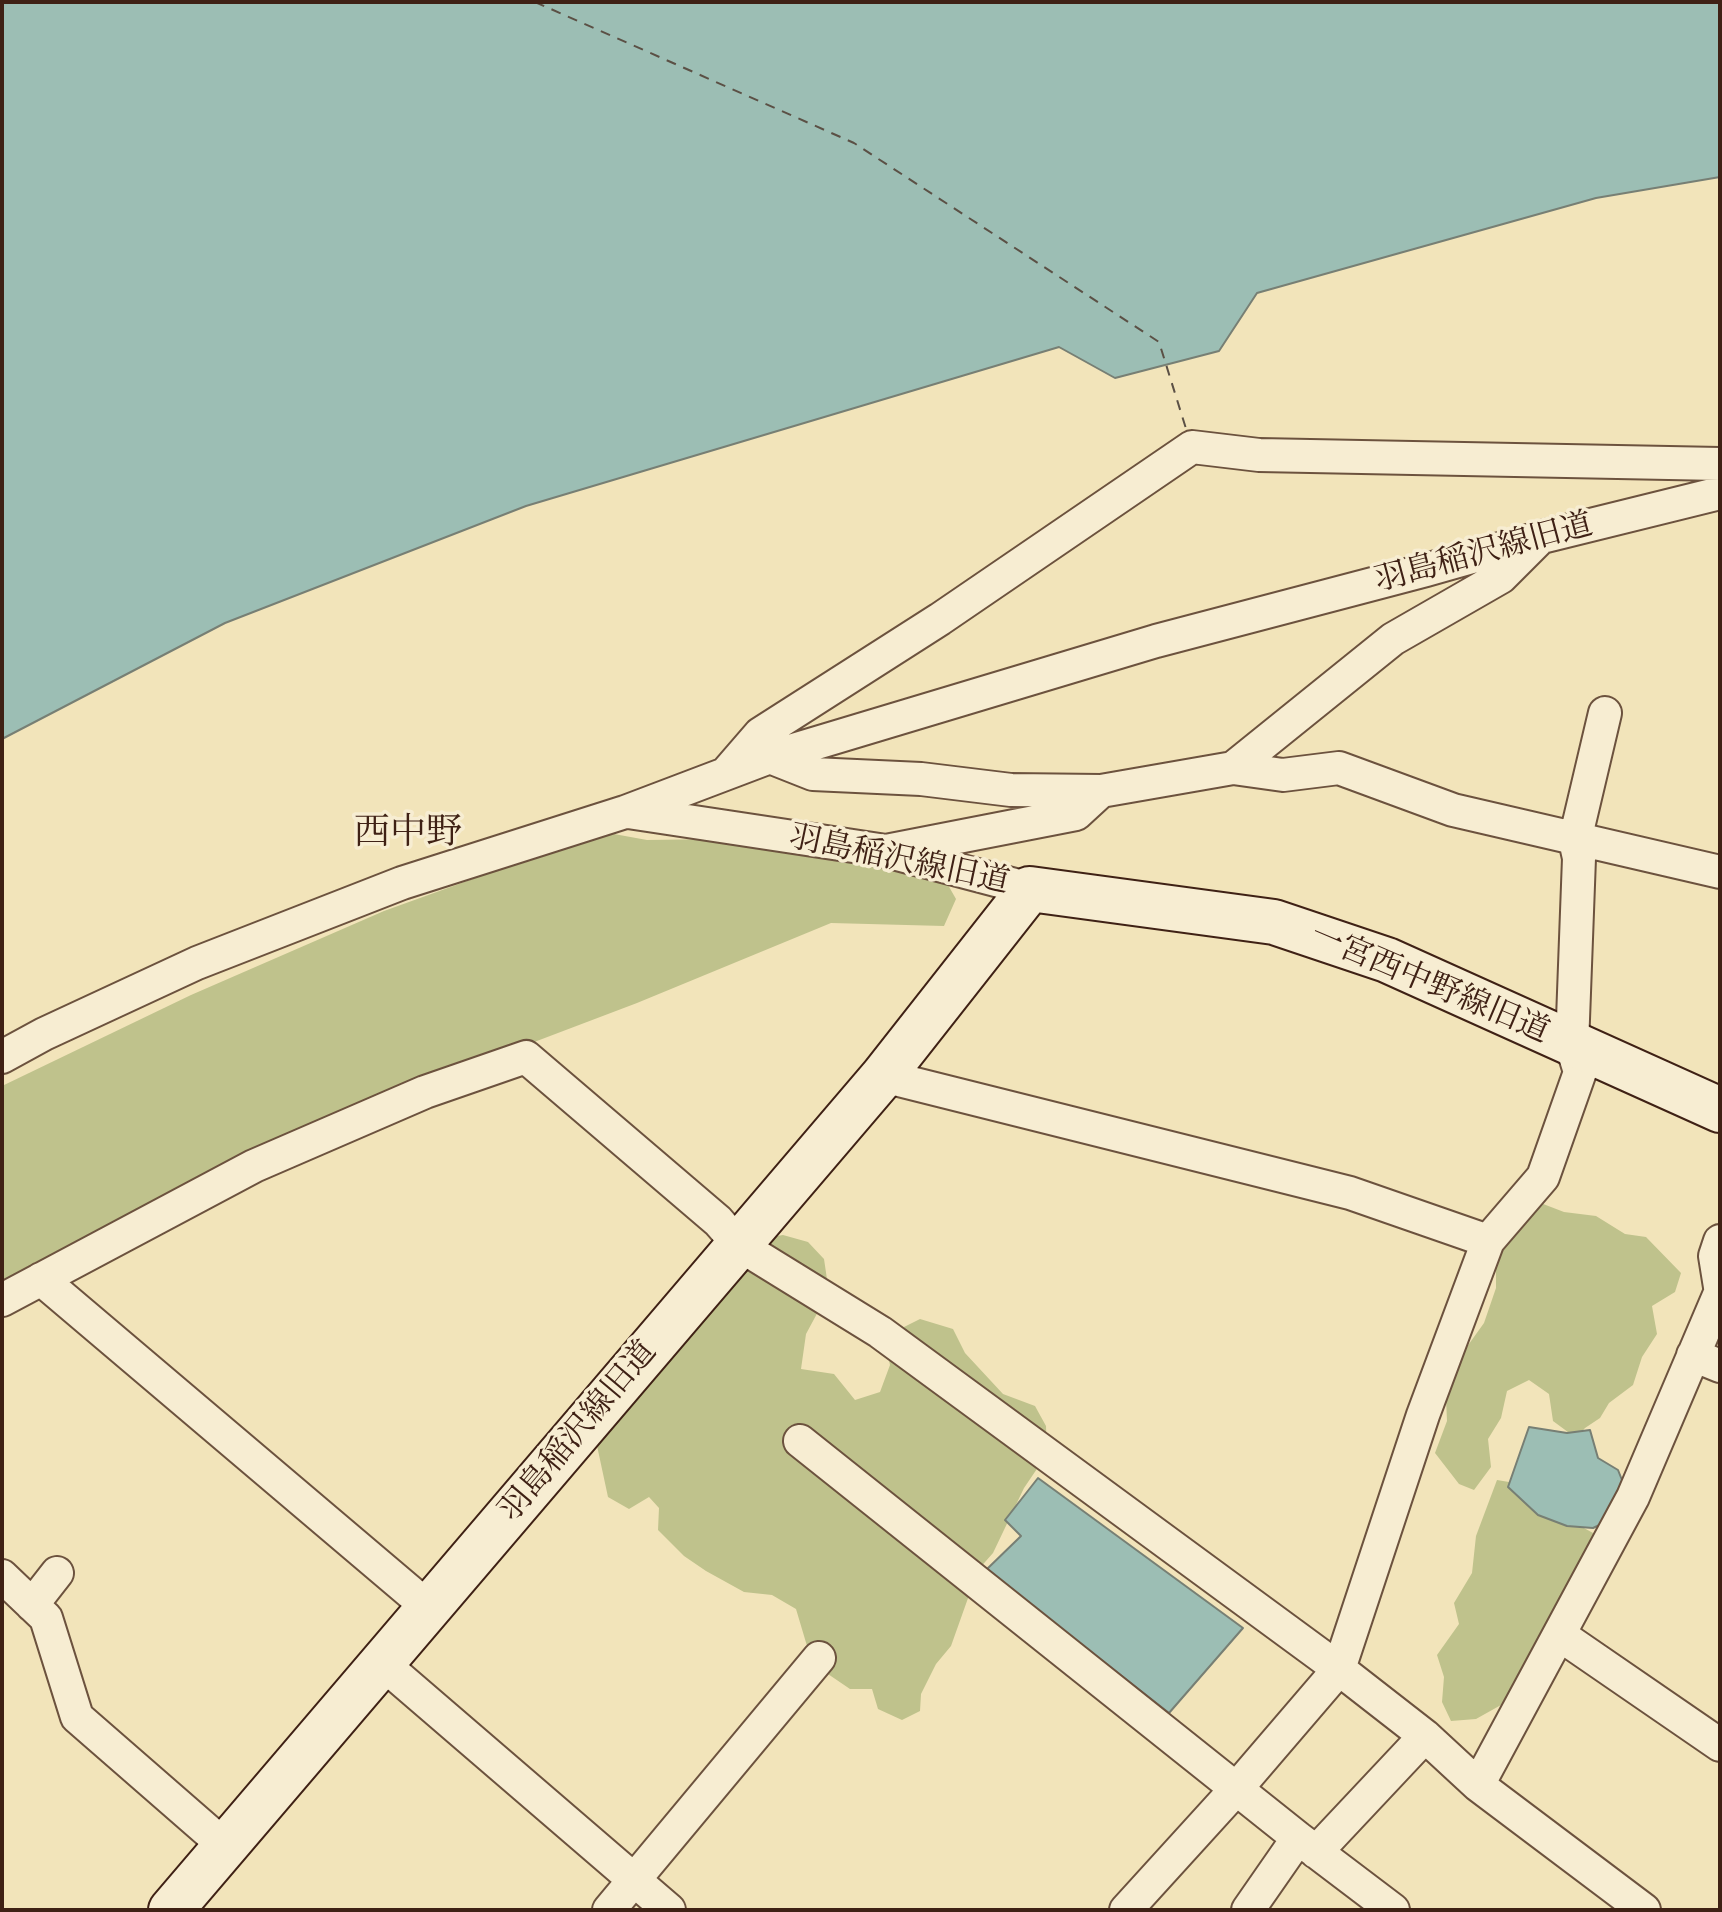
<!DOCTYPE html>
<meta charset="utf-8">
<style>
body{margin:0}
#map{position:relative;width:1722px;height:1912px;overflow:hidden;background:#f2e4ba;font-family:"Libre Bodoni",serif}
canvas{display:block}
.frame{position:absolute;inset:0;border:4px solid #3f2115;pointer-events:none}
</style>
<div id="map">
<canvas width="1722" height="1912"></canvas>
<div class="frame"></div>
</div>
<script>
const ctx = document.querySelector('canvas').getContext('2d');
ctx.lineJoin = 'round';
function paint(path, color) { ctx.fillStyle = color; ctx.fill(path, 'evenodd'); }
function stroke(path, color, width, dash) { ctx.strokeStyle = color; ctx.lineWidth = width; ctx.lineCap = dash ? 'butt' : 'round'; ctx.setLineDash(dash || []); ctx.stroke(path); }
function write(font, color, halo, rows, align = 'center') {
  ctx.font = font + ' "Libre Bodoni","Noto Serif JP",serif'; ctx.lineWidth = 7; ctx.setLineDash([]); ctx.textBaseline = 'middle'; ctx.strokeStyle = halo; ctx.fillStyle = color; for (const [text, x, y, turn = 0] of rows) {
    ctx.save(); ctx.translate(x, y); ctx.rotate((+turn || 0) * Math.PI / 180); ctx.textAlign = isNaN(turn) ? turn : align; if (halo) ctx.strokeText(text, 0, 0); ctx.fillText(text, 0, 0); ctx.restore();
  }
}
paint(new Path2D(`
 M603 832 647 840 717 839 821 851 930 875 948 885 956 899 944 926 831 923 637 1003 305 1129 2 1288V1086L191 995 384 911Z
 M1538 1202 1564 1212 1596 1216 1625 1234 1646 1237 1681 1273 1675 1292 1652 1306 1657 1334 1642 1357 1633 1385 1609 1403 1600 1418 1585 1428 1576 1438 1553 1421 1549 1394 1529 1380 1507 1391 1501 1418 1488 1439 1491 1467 1474 1490 1459 1484 1435 1453 1447 1421 1446 1398 1456 1362 1484 1323 1496 1288V1258L1517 1223Z
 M783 1235 808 1242 824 1259 828 1286 820 1308 806 1334 801 1369 834 1374 855 1400 880 1392 890 1365 886 1347 894 1332 920 1319 953 1329 965 1353 1003 1394 1035 1406 1046 1426 1047 1454 1024 1488 993 1553 978 1570 951 1646 936 1664 921 1694 920 1711 902 1720 878 1709 872 1689H850L825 1672 810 1656 796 1609 772 1595 744 1592 706 1571 684 1556 658 1530 659 1508 649 1497 629 1509 608 1497 596 1441 729 1244Z
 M1497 1480 1515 1483 1564 1517 1593 1533 1600 1544 1501 1705 1476 1719 1451 1721 1442 1702 1444 1677 1437 1655 1459 1624 1454 1603 1472 1573 1476 1536Z`), '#bfc28c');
const water = new Path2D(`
 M2 2H1720V177L1596 198 1257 293 1219 351 1115 378 1059 347 526 506 225 623 2 739Z
 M1529 1427 1567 1433 1590 1430 1598 1458 1618 1470 1624 1485 1606 1522 1593 1528 1567 1526 1538 1515 1508 1487Z
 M1038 1478 1243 1628 1169 1713 986 1570 1021 1536 1005 1520Z`);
paint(water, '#9cbeb4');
stroke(water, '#777f74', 2);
stroke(new Path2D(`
 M535 2 854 143 1159 342 1188 435`), '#5b5045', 2, [10, 8]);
const street = new Path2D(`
 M770 757 813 774 921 779 1011 790 1101 791
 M1233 768 1393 639 1501 577 1539 539
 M728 771 760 734 940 619 1192 447 1259 455 1720 464
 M628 812 886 851 1030 889
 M886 851 1076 814 1101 791 1233 768 1283 775 1339 768 1453 810 1720 872
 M2 1057 44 1034 197 963 402 883 625 812 770 757 1156 641 1426 570 1542 537 1720 493
 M883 1076 1350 1193 1488 1241 1423 1415 1339 1669 1237 1788 1126 1910
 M1488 1241 1543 1177 1580 1072 1572 1046 1579 858 1575 840 1605 713
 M1720 1241 1715 1256 1720 1287
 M41 1279 429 1608
 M2 1300 254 1166 425 1092 526 1057 718 1221 739 1245 880 1332 1339 1669 1425 1736 1478 1785 1644 1910
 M1693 1355 1720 1366
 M800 1441 1298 1838 1393 1910
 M2 1576 46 1618 77 1717 225 1846
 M32 1605 57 1573
 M1560 1635 1720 1745
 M382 1663 669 1910
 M1478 1785 1633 1497 1720 1293
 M1316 1852 1425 1736
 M609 1910 819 1658
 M1248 1910 1298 1838`);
const secondary = new Path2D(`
 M171 1910 883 1076 1030 889 1274 922 1387 960 1720 1110`);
stroke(street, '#6c523e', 36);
stroke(secondary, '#3f2115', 48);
stroke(street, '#f7edd2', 32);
stroke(secondary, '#f7edd2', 44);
write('32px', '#3f2115', '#f7edd2', [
 ["羽島稲沢線旧道",1484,554,-15],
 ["羽島稲沢線旧道",899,861,12],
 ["一宮西中野線旧道",1429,985,23],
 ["羽島稲沢線旧道",579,1432,-50]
]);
write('36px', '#3f2115', '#f7edd2', [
 ["西中野",408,834]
]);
</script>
